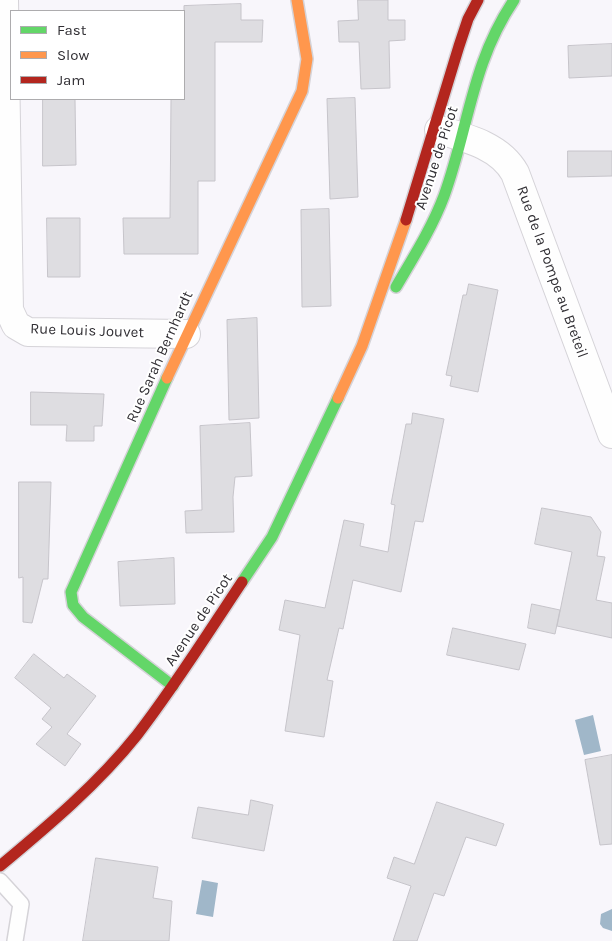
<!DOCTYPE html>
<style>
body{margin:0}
#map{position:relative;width:612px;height:941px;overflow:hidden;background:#f8f6fb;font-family:Karla,sans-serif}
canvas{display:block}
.legend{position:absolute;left:10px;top:10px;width:175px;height:90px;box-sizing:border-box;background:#fff;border:1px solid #adacae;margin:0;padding:6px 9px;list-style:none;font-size:15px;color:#312f34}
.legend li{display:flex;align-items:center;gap:10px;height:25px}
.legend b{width:25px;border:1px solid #adacae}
</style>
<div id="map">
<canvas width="612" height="941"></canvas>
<ul class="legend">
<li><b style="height:6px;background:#63d668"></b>Fast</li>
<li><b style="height:6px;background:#ff974d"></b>Slow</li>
<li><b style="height:6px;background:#b3261e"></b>Jam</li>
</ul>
</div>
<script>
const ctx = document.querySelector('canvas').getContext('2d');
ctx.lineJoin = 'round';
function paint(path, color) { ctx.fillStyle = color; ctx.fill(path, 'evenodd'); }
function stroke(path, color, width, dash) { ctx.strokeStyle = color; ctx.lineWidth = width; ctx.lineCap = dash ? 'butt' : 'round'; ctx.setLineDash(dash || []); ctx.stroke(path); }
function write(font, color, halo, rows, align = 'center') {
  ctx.font = font + ' Karla,sans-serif'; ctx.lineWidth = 4; ctx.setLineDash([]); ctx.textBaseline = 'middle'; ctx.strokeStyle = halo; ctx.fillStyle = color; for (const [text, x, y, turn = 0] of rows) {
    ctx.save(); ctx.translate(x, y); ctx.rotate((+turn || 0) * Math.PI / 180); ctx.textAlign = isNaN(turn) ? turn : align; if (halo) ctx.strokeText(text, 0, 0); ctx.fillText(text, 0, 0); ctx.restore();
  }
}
paint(new Path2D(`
 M593 715 601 751 584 755 575 720Z
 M202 880 218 883 213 917 196 914Z
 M612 909V931L603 928 600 924 601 914Z`), '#a0b7c9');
const building = new Path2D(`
 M358 0H388V20H405V40L389 41 390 88 361 89 359 42H339L338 21 358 20Z
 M241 4V20H263L262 42H215V181H198V254H124L123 218H170L171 99H184V6Z
 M612 44V76L569 78 568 46Z
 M355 98 358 197 330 199 327 99Z
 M43 99H75L76 165 43 166Z
 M568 151H612V176L568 177Z
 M329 209 331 306 302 307 301 210Z
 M47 218H80V277H48Z
 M469 284 498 290 478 392 450 386 452 376 446 375 463 295H466Z
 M257 318 259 418 229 420 227 320Z
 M31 392 104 394 102 426H94V441H66L67 425H31Z
 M413 413 444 419 423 522 415 521 401 592 353 580 343 629 339 628 327 680 333 681 324 737 285 731 300 635 279 630 285 600 325 608 344 520 364 524 360 546 388 552 395 505 391 504 406 424H411Z
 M250 423 252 476 235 477 233 497 234 532 186 533 185 511 202 510 200 426Z
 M19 482H51L48 579H43L32 623 23 622V577L19 578Z
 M542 508 591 517 601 532 597 556 605 557 596 600 612 603V638L557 626 572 552 535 544Z
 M174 558 175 604 120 606 118 562Z
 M532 604 560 610 555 634 528 628Z
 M453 628 526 644 519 670 447 655Z
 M34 654 64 678 67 674 96 696 67 734 81 744 65 766 36 744 52 727 42 719 51 708 15 678Z
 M612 755V844L600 845 585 760Z
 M251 800 273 805 264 851 192 838 198 807 248 815Z
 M437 802 504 824 496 846 466 837 444 896 434 893 417 941H393L411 886 387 878 394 857 414 864Z
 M96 858 158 867 153 898 172 901 169 941H83Z`);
paint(building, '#dedde1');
stroke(building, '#c6c4ca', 1);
const lane = new Path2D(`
 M0 881 21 904 15 941`);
const street = new Path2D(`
 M4 0 9 310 16 325 28 332 186 334
 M439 130C467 138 500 146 515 173L612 434`);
const fast = new Path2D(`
 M396 287C413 258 432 228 444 196 469 127 471 64 514 0
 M167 378 71 592 73 605 83 617 173 686
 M242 582 272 537 338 398`);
const slow = new Path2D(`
 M167 378 302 91 307 59 297 0
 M338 398 362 346 406 220`);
const jam = new Path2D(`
 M406 220 459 46 468 19 478 0
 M0 866C48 826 98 784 137 735 175 686 208 633 242 582`);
stroke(lane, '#d5d3d8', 18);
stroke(street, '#d5d3d8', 30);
stroke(fast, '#d5d3d8', 14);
stroke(slow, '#d5d3d8', 14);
stroke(jam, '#d5d3d8', 14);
stroke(lane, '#fefefe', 15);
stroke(street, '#fefefe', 28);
stroke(fast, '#63d668', 11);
stroke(slow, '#ff974d', 11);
stroke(jam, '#b3261e', 11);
write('15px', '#312f34', '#fff', [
 ["Avenue de Picot",437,158,-72],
 ["Rue de la Pompe au Breteil",552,272,70],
 ["Rue Louis Jouvet",87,331,2],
 ["Rue Sarah Bernhardt",160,357,-66],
 ["Avenue de Picot",199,620,-56]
]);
</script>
